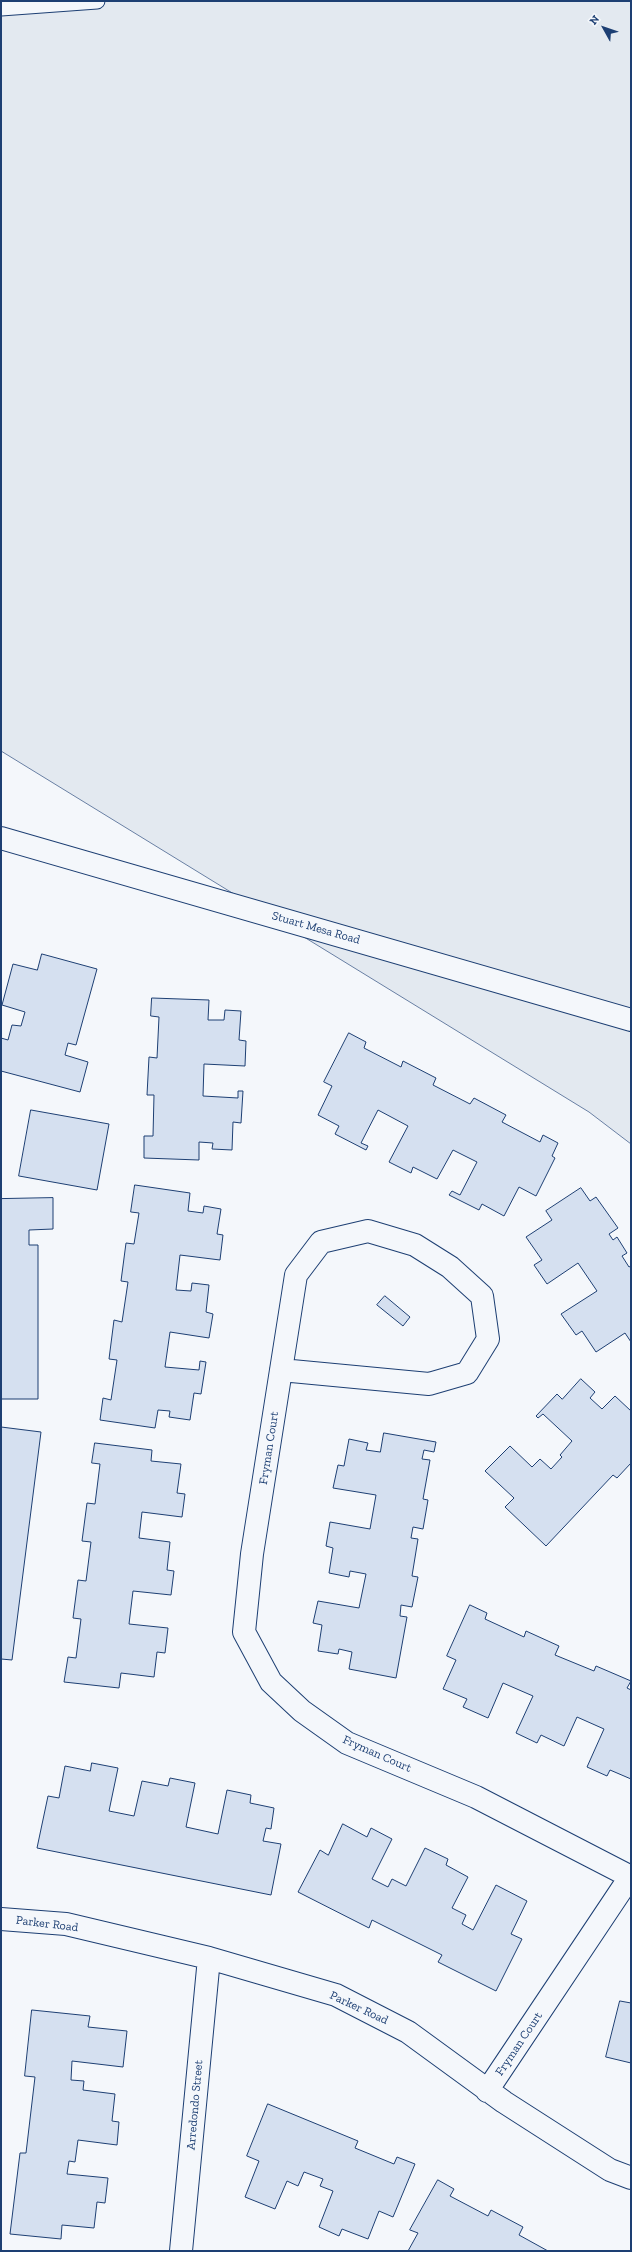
<!DOCTYPE html>
<style>
body{margin:0}
#map{position:relative;width:632px;height:2252px;overflow:hidden;background:#f4f7fb;font-family:"Zilla Slab",serif}
canvas{display:block}
.frame{position:absolute;inset:0;border:2px solid #1d3f73;pointer-events:none}
.north{position:absolute;left:584px;top:8px;width:40px;height:40px;-webkit-text-stroke:3px #f4f7fb;paint-order:stroke;rotate:310deg;font-size:11px;font-weight:700;line-height:16px;text-align:center;color:#1d3f73}
.north::after{content:'';display:block;margin:auto;width:14px;height:18px;background:#1d3f73;clip-path:polygon(50% 0,100% 100%,50% 72%,0 100%)}
</style>
<div id="map">
<canvas width="632" height="2252"></canvas>
<div class="frame"></div>
<div class="north">N</div>
</div>
<script>
const ctx = document.querySelector('canvas').getContext('2d');
ctx.lineJoin = 'round';
function paint(path, color) { ctx.fillStyle = color; ctx.fill(path, 'evenodd'); }
function stroke(path, color, width, dash) { ctx.strokeStyle = color; ctx.lineWidth = width; ctx.lineCap = dash ? 'butt' : 'round'; ctx.setLineDash(dash || []); ctx.stroke(path); }
function write(font, color, halo, rows, align = 'center') {
  ctx.font = font + ' "Zilla Slab",serif'; ctx.lineWidth = 3; ctx.setLineDash([]); ctx.textBaseline = 'middle'; ctx.strokeStyle = halo; ctx.fillStyle = color; for (const [text, x, y, turn = 0] of rows) {
    ctx.save(); ctx.translate(x, y); ctx.rotate((+turn || 0) * Math.PI / 180); ctx.textAlign = isNaN(turn) ? turn : align; if (halo) ctx.strokeText(text, 0, 0); ctx.fillText(text, 0, 0); ctx.restore();
  }
}
const green = new Path2D(`
 M1 1H631V1144L589 1112 1 751Z`);
paint(green, '#e3e9f0');
stroke(green, '#687fa3', 1);
const building = new Path2D(`
 M42 954 97 969 76 1045 68 1043 65 1055 88 1062 80 1092 1 1071V1038L8 1040 12 1025 21 1026 25 1012 2 1005 13 964 37 970Z
 M152 998 209 1000 208 1020H224L225 1010 241 1011 239 1040 246 1041 245 1066 204 1064 203 1096 238 1098V1091H243L241 1123 233 1122 232 1150 212 1149 213 1143 199 1142V1160L144 1158V1136H153L154 1095H147L149 1057 157 1058 159 1017 151 1016Z
 M349 1033 366 1042 364 1048 401 1067 403 1061 436 1078 433 1085 470 1104 474 1098 506 1115 502 1122 540 1142 543 1135 558 1143 552 1156 555 1158 536 1196 519 1187 504 1216 482 1204 479 1210 449 1195 452 1191 460 1195 477 1162 453 1150 437 1179 413 1167 411 1173 389 1162 408 1126 378 1110 361 1143 368 1146 366 1150 335 1134 339 1126 318 1115 332 1086 324 1082Z
 M31 1110 109 1124 97 1190 19 1176Z
 M135 1185 190 1193 188 1211 203 1213 204 1206 221 1209 217 1234 223 1235 220 1260 180 1255 176 1290 191 1291 192 1283 209 1285 206 1312 213 1314 209 1338 170 1332 165 1367 199 1370 200 1361 206 1362 201 1394 194 1393 190 1420 169 1417 170 1411 158 1410 155 1428 100 1420 103 1398 111 1400 117 1360 109 1359 114 1320 122 1322 128 1282 121 1281 126 1243 134 1244 139 1213 131 1212Z
 M581 1188 590 1201 596 1197 618 1228 609 1234 613 1240 617 1237 627 1253 622 1256 629 1267 631 1266V1342L625 1333 596 1352 582 1331 576 1335 561 1314 597 1291 578 1263 547 1284 534 1265 542 1260 526 1237 552 1220 546 1211Z
 M53 1198V1229L29 1230V1245H38V1399H1V1199Z
 M385 1296 410 1317 403 1326 377 1305Z
 M581 1379 595 1392 590 1398 602 1409 615 1396 631 1411V1463L617 1478 613 1475 546 1546 505 1507 514 1498 485 1471 510 1446 532 1467 540 1459 551 1469 562 1457 560 1455 572 1441 543 1414 538 1418 536 1416 557 1394 562 1399Z
 M1 1427 41 1432 12 1660 1 1659Z
 M384 1433 436 1442 434 1452 424 1450 422 1459 430 1460 423 1499 428 1500 423 1529 413 1527 411 1538 418 1539 412 1576 418 1577 412 1607 401 1605 400 1616 407 1617 396 1678 349 1669 352 1652 339 1649 338 1654 318 1651 322 1625 313 1623 318 1601 359 1608 366 1574 350 1571 349 1577 329 1573 333 1548 326 1546 330 1522 370 1529 376 1495 333 1488 338 1465 344 1466 349 1439 368 1443 366 1450 380 1452Z
 M95 1443 152 1450 151 1461 181 1464 177 1493 185 1494 182 1517 142 1512 139 1538 170 1542 167 1570 174 1571 171 1595 133 1591 129 1624 168 1628 165 1653 157 1652 154 1677 121 1673 119 1688 64 1682 68 1657 76 1658 81 1619 73 1618 78 1580 86 1581 91 1542 82 1541 87 1503 95 1504 100 1464 92 1463Z
 M470 1605 487 1613 485 1619 524 1637 526 1631 559 1646 555 1655 594 1671 596 1666 631 1681 627 1688 631 1690V1779L610 1770 607 1776 587 1767 604 1729 577 1717 564 1746 541 1735 537 1743 516 1733 533 1696 503 1683 488 1718 463 1707 467 1699 443 1689 456 1660 447 1656Z
 M92 1763 118 1768 109 1811 134 1816 142 1781 168 1786 170 1778 195 1783 186 1827 218 1834 227 1790 251 1795 250 1803 274 1808 271 1829 266 1828 263 1841 281 1844 271 1895 37 1848 48 1796 59 1798 65 1766 90 1771Z
 M343 1824 367 1837 371 1828 392 1839 372 1879 388 1887 392 1879 406 1886 425 1848 448 1859 446 1865 468 1877 452 1908 466 1915 462 1924 473 1930 496 1885 527 1901 511 1934 522 1939 496 1991 438 1962 442 1955 372 1920 369 1928 298 1892 320 1850 328 1855Z
 M620 2001 631 2003V2063L606 2057Z
 M32 2010 90 2016 88 2027 127 2031 123 2067 72 2061 71 2080 84 2081 83 2090 115 2094 112 2121 119 2122 117 2145 78 2140 75 2162 69 2161 67 2174 108 2178 105 2203 97 2202 94 2228 62 2225 61 2239 10 2234 20 2153H26L35 2077 25 2076Z
 M268 2104 358 2141 355 2148 394 2164 397 2157 415 2164 393 2217 379 2211 368 2239 342 2229 339 2236 319 2227 333 2191 320 2186 323 2179 304 2172 298 2186 287 2181 275 2209 245 2197 259 2161 247 2156Z
 M438 2180 454 2189 450 2196 488 2216 491 2210 523 2227 519 2235 548 2251H408L418 2233 410 2230Z`);
paint(building, '#d5e0f0');
stroke(building, '#1d3f73', 1);
const lane = new Path2D(`
 M1 8 97 1`);
const street = new Path2D(`
 M281 1370 429 1384 467 1373 488 1339 482 1296 450 1267 415 1245 368 1231 321 1242 296 1275 252 1554 244 1632 271 1682 302 1711 347 1743 476 1797 631 1877
 M1 1919 66 1924 209 1958 336 1995 408 2032 504 2102 610 2170 631 2178
 M487 2091 630 1877
 M181 2251 209 1958`);
const secondary = new Path2D(`
 M1 838 631 1020`);
stroke(lane, '#1d3f73', 17);
stroke(street, '#1d3f73', 24);
stroke(secondary, '#1d3f73', 24);
stroke(lane, '#f4f7fb', 15);
stroke(street, '#f4f7fb', 22);
stroke(secondary, '#f4f7fb', 22);
write('12px', '#1d3f73', '#f4f7fb', [
 ["Stuart Mesa Road",316,928,16],
 ["Fryman Court",269,1448,-81],
 ["Fryman Court",377,1754,24],
 ["Parker Road",47,1924,7],
 ["Parker Road",359,2008,25],
 ["Fryman Court",519,2044,-56],
 ["Arredondo Street",195,2105,-85]
]);
</script>
